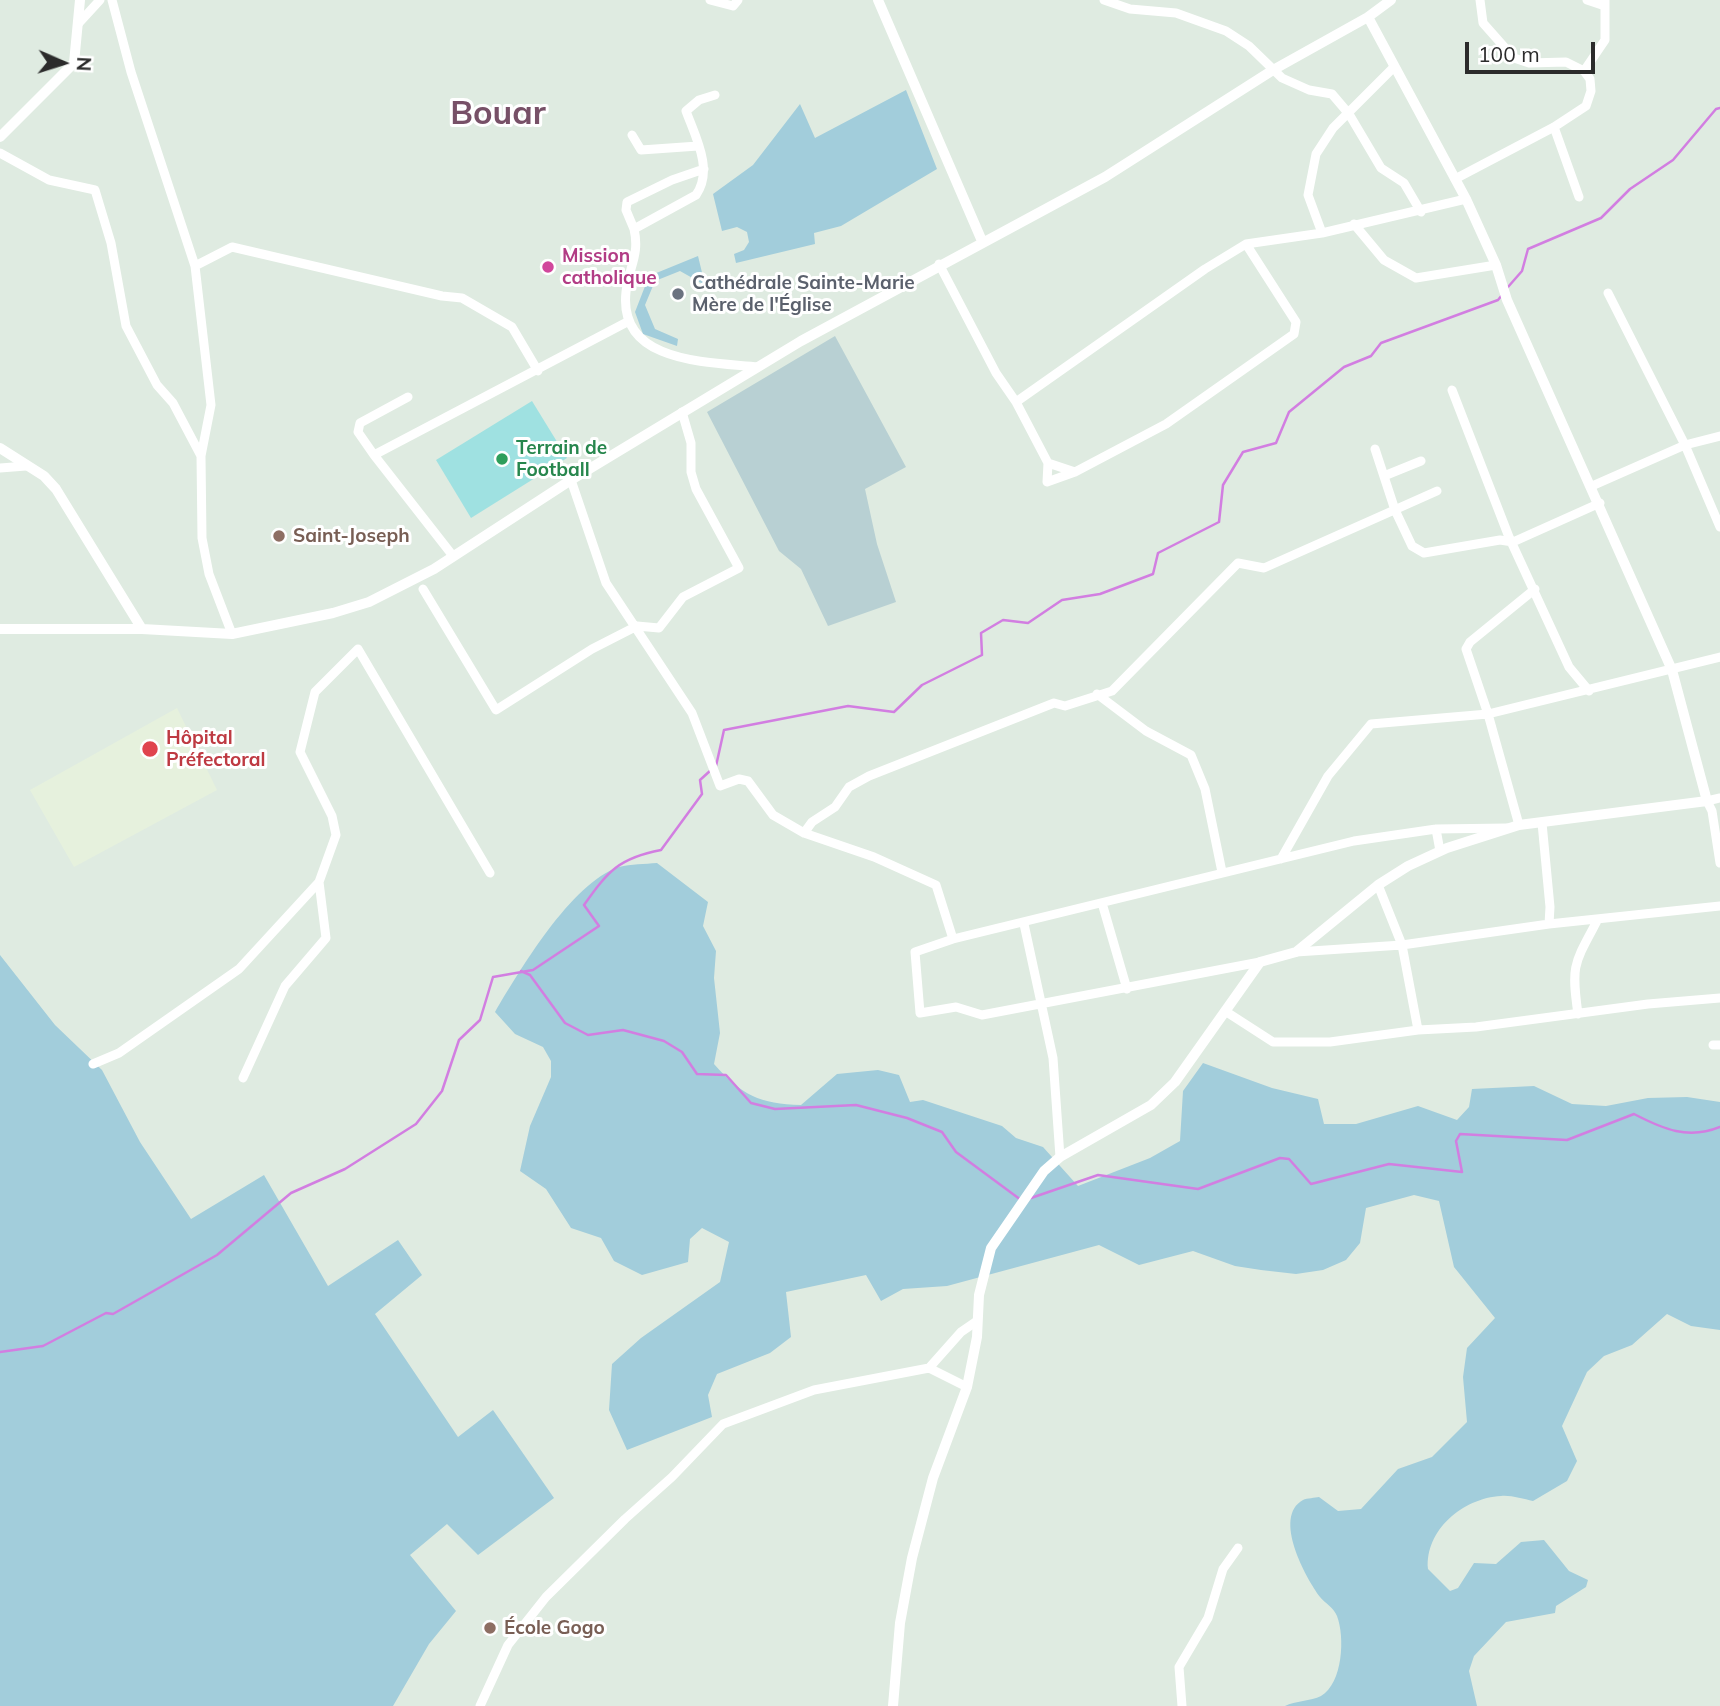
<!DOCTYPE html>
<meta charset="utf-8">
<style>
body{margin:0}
#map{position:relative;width:1720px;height:1706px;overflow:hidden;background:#dfebe1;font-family:Mulish,sans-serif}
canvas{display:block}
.north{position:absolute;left:28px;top:28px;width:70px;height:70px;-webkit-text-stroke:5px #fff;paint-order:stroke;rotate:93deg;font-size:19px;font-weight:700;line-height:28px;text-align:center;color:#2b2b2b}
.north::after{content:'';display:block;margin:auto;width:24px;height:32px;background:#2b2b2b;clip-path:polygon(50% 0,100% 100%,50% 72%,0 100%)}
.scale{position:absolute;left:1465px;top:42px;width:130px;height:32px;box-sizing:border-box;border:4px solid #2b2b2b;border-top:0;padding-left:9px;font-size:21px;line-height:24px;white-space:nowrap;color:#2b2b2b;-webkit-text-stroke:5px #fff;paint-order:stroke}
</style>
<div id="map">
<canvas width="1720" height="1706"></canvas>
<div class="north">N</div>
<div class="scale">100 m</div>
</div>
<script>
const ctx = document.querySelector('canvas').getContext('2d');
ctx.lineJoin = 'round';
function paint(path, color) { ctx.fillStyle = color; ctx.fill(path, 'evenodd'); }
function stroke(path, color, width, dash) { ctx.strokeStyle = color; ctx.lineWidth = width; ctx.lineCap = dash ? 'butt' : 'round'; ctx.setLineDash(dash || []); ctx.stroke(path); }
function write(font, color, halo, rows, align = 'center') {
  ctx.font = font + ' Mulish,sans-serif'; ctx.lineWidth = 6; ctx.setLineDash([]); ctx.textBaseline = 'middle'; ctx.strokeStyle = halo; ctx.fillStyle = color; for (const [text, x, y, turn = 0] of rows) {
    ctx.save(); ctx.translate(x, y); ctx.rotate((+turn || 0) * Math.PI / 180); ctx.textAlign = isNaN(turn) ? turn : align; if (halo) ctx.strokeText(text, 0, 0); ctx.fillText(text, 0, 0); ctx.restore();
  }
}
paint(new Path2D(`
 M177 708 217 790 74 867 30 790Z`), '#e6f1dd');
paint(new Path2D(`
 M906 90 937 169 841 226 814 233 815 244 736 263 734 254 744 250 749 242 747 232 737 227 722 231 713 194 753 165 800 104 815 138Z
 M698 256 706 289 703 284 680 271 655 281 645 305 655 329 678 339 677 346 643 334 635 312 649 276Z
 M657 863 708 902 703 926 716 951 714 978 720 1033 714 1064C741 1095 760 1104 801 1105L837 1074 878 1070 899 1075 910 1102 923 1100 1002 1126 1016 1138 1043 1147 1078 1186 1150 1158 1180 1141 1183 1091 1203 1063 1272 1088 1318 1099 1324 1124H1356L1418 1106 1457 1120 1469 1107 1472 1089 1534 1086 1572 1104 1606 1106 1648 1098 1687 1097 1720 1102V1330L1691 1326 1667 1314 1632 1345 1604 1356 1587 1372 1562 1426 1577 1461 1567 1481 1533 1501C1523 1499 1511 1495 1501 1496 1463 1498 1425 1530 1428 1569L1450 1591 1458 1588 1474 1563 1496 1564 1521 1542 1544 1540 1569 1571 1588 1580 1586 1587 1556 1606 1555 1613 1506 1622 1474 1656 1469 1671 1477 1706H1285C1295 1701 1311 1701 1321 1696 1343 1683 1345 1637 1337 1616 1334 1608 1325 1603 1320 1597 1306 1578 1272 1517 1303 1500 1307 1498 1315 1498 1319 1497L1338 1511 1361 1509 1398 1469 1432 1457 1467 1422 1463 1377 1467 1348 1495 1318 1454 1267 1439 1201 1414 1195 1366 1208 1360 1243 1346 1260 1323 1270 1296 1274 1261 1270 1235 1266 1193 1251 1139 1265 1099 1245 947 1286 903 1289 881 1301 866 1275 786 1292 791 1337 770 1353 717 1374 708 1395 712 1417 627 1450 609 1410 612 1364 641 1338 720 1282 729 1242 702 1228 690 1239 688 1262 642 1275 614 1261 601 1238 571 1228 546 1189 520 1171 530 1126 551 1077V1061L543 1047 515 1034 495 1012C520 970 571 883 619 867 631 864 645 864 657 863Z
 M0 955 55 1025 102 1070 140 1142 191 1219 264 1175 328 1286 398 1240 422 1275 375 1314 458 1437 493 1410 554 1498 478 1555 447 1524 410 1555 456 1611 429 1644 393 1706H0Z`), '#a2cddb');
paint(new Path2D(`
 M835 336 906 467 865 489 877 544 896 602 828 626 801 569 779 551 707 412Z`), '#b8d0d3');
paint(new Path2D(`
 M532 401 567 458 471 518 436 460Z`), '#9fe1e1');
stroke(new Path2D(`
 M1508 287 1522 271 1528 249 1601 218 1630 189 1673 160 1716 109 1720 108
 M716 766 724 730 848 706 894 712 922 685 982 655 981 633 1003 620 1028 623 1062 600 1100 594 1153 574 1158 553 1219 522 1223 485 1243 452 1276 443 1289 412 1344 367 1371 356 1381 343 1498 300 1502 295
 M521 971 530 975 565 1023 588 1035 623 1030 664 1041 682 1052 697 1074 726 1075 751 1103 775 1109 856 1105 907 1118 942 1132 956 1152 1021 1200
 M1031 1198 1098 1175 1198 1189 1280 1158 1289 1159 1311 1184 1389 1164 1462 1172 1456 1141 1460 1134 1567 1140 1634 1114C1663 1129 1688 1140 1720 1127
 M0 1352 43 1346 106 1313 113 1314 217 1255 291 1193 345 1169 416 1124 442 1091 459 1040 480 1020 493 977 533 970 599 926 584 905C608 871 619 858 661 850L702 794 700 780 711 770`), '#d27ee1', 2.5);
stroke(new Path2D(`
 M112 0 131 72 195 266 211 405 201 456 202 538 209 574 232 634
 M710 0 733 6 738 0
 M1104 0 1130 9 1176 13 1226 31 1249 46 1282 78 1309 90 1332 94 1349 114 1381 168 1404 183 1421 212
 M1587 0 1605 6
 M78 24 100 0
 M1584 71 1605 40V0
 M715 95 699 100 686 111C695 136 714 170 696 195L634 229C640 255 629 266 626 292 618 364 709 362 758 367
 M1554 127 1579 197
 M632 135 641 150 698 146
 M0 153 49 180 95 190 111 243 126 326 157 385 173 403 201 456
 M1455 179 1554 127 1586 106 1591 91 1590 79 1584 71 1566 62 1529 63 1514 58 1483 23 1480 0
 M1354 224 1384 260 1416 278 1496 265
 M634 229 626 210 627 202 672 180 704 169
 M1322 233 1308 195 1316 154 1333 128 1393 68
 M939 264 996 373 1016 402 1205 269 1246 244 1322 233 1466 199
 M195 266 232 247 442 296 462 298 512 327 538 371
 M1608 293 1685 445 1720 527
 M1452 390 1509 537 1569 667 1589 691
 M1016 402 1048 463 1075 472 1166 424 1294 334 1296 322 1246 244
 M1375 449 1395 510 1412 546 1424 553 1500 540 1513 542 1600 503
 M374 455 358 432 360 423 408 397
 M1048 463 1047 482 1075 472
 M0 468 26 466
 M1384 476 1421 461
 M571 480 606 583 692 713 720 786 739 779 748 781 773 815 804 833 874 857 936 885 953 939
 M1592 486 1685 445 1720 436
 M453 556 374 455 629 321
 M423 589 496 710 592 649 637 626 659 628 683 597 739 568 696 489 691 472V443L682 412
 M1097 694 1146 731 1191 755 1205 789 1222 872
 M1720 798 1707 801 1712 811 1720 863
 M1542 823 1550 907 1549 924
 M1519 825 1488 714 1466 649 1470 642 1535 589
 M1436 829 1440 851
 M804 833 812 822 835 807 849 787 869 776 1054 703 1065 706 1112 691 1238 563 1264 568 1437 491
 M1281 859 1328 776 1371 724 1488 714 1720 657
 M1378 885 1402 945 1418 1030
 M1102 903 1127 989
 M1024 924 1053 1058 1060 1157
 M1296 952 1402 945 1549 924 1720 906
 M1260 962 982 1015 956 1007 920 1013 915 952 953 939 1354 841 1436 829 1507 828
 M1225 1011 1273 1042H1330L1418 1030 1476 1027 1648 1004 1720 998
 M1578 1014C1571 965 1574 964 1597 921
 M1713 1045H1720
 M93 1064 119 1053 239 969 319 882
 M243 1078 285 986 326 938 319 882 336 835 332 816 300 752 315 692 358 649 490 873
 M929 1368 961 1332 977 1321
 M480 1706 508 1645 546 1597 625 1519 672 1477 723 1424 814 1390 929 1368 967 1387
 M1182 1706 1179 1667 1208 1618 1223 1569 1238 1548`), '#fff', 9);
stroke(new Path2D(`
 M878 0 982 241
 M0 137 74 63 80 0
 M0 448 44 476 56 489 142 629
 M0 629H142L232 634 333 613 369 602 434 569 571 480 801 341 1105 177 1273 70 1368 17 1391 0
 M893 1706 900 1623 912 1558 933 1478 967 1387 977 1337 979 1295 991 1248 1044 1171 1060 1157 1151 1105 1175 1082 1260 962 1296 952 1378 885 1408 866 1447 848 1519 825 1707 801 1672 670 1507 300 1496 265 1466 199 1368 17`), '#fff', 10);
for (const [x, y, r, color] of [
 [548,267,7,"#d1479c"],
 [678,294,7,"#6b7280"],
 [502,459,7,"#2e9e5b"],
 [279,536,7,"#8d6e63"],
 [150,749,9,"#e0444e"],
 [490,1628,7,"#8d6e63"]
]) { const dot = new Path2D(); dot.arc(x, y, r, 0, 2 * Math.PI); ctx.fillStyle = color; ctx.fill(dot); stroke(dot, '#fff', 2.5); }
write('bold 19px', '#b23c85', '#fff', [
 ["Mission",562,256],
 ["catholique",562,278]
], 'left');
write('bold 19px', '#5b616d', '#fff', [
 ["Cathédrale Sainte-Marie",692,283],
 ["Mère de l'Église",692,305]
], 'left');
write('bold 19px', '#27864d', '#fff', [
 ["Terrain de",516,448],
 ["Football",516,470]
], 'left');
write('bold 19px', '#785e54', '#fff', [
 ["Saint-Joseph",293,536],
 ["École Gogo",504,1628]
], 'left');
write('bold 19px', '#be3a42', '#fff', [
 ["Hôpital",166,738],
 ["Préfectoral",166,760]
], 'left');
write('bold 33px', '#775067', '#fff', [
 ["Bouar",498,114]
]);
</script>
